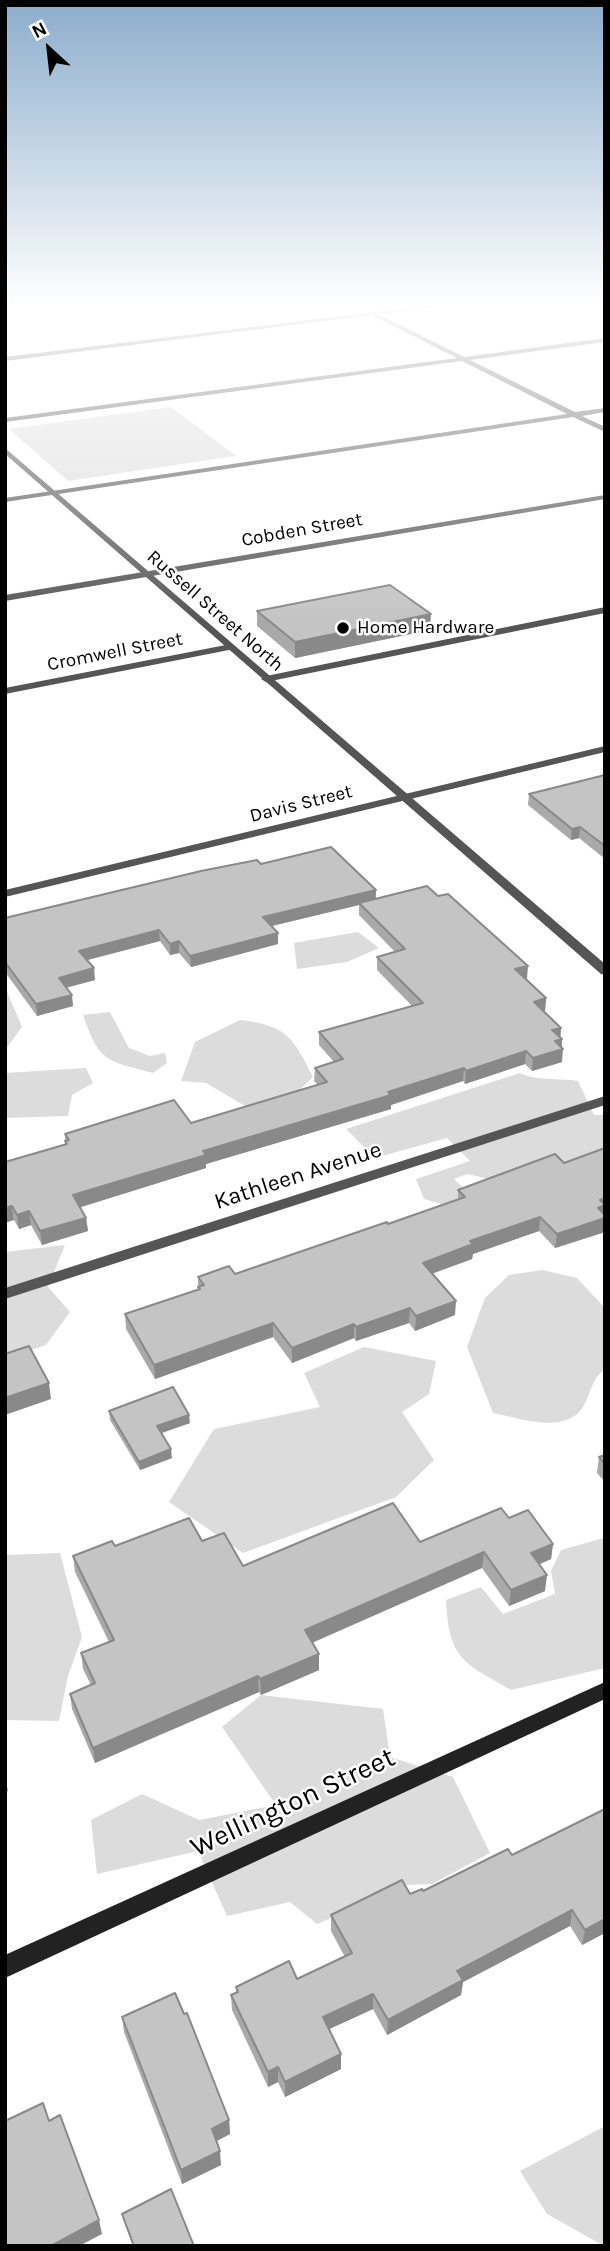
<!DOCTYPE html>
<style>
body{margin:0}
#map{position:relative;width:610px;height:2251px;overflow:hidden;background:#fff;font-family:Karla,sans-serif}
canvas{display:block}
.frame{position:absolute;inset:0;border:7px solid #000;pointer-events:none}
.north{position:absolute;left:14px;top:14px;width:70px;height:70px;-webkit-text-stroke:5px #fff;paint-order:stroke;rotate:333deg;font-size:19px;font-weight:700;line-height:28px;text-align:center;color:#000}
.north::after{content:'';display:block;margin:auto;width:24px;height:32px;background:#000;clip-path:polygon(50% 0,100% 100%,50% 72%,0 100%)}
</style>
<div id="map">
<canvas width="610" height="2251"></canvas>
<div class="frame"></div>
<div class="north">N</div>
</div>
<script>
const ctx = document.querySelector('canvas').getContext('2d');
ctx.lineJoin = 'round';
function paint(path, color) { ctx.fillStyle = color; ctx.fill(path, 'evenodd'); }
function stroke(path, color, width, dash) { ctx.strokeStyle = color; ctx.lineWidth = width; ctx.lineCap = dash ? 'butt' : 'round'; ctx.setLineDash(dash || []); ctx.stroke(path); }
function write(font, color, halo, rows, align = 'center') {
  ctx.font = font + ' Karla,sans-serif'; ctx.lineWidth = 5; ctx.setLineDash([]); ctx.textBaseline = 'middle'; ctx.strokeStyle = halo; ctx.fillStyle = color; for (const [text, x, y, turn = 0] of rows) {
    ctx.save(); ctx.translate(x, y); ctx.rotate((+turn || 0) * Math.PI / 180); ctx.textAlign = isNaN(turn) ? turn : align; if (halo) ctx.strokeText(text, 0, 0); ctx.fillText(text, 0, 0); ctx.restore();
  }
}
paint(new Path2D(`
 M171 407 236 456 68 481 9 429Z
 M358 932 379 948 347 962 297 969 294 943Z
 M5 987 22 1027 5 1050Z
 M110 1012 129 1048 150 1056 165 1053 167 1063 153 1073C105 1060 100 1063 83 1015Z
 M240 1020C286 1025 293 1037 313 1077L288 1101 252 1110 206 1083 181 1081 195 1042Z
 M86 1068 93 1083 72 1095 68 1116 5 1118V1073Z
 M520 1073C535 1081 560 1078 578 1081L594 1115H605V1155L502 1182 467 1174 454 1179 470 1194 448 1206 424 1199 416 1179 470 1161 447 1138 375 1158 346 1129Z
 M65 1245 48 1287 70 1312 46 1345 5 1359V1252Z
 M542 1270 577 1278 605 1308V1369C591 1379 591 1394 583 1407 566 1435 519 1418 493 1413L467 1347 485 1298 509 1275Z
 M364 1347 436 1361 429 1394 402 1412 434 1460 396 1497 243 1553 169 1502 214 1429 320 1407 304 1373Z
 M600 1539H605V1668L511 1690C463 1662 449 1660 446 1600L481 1587 503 1614 555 1594 551 1571 561 1550Z
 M60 1553 82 1637 68 1676 59 1721 5 1720V1555Z
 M261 1695 383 1709 390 1757 453 1777 490 1853 432 1884 407 1885 317 1924 290 1902 227 1916 198 1851 97 1874 91 1820 142 1794 199 1820 276 1805 222 1727Z
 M605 2126V2246H604L547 2214 520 2171Z`), '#dcdcdc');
paint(new Path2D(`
 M374 312 464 357 605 338V342L470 360 575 412 605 408V412L582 416 605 427V432L573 417 5 502V498L567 414 462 361 5 422V418L457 358 372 315Z
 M605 495V499L5 601V595Z
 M605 607V613L266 682 261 679 266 676Z
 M231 644 236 647 234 649 5 694V688Z
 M605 746V752L5 897V890Z
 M605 1096V1105L5 1299V1288Z`), '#555');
paint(new Path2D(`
 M425 306H443L5 361V357Z
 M5 448 605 964V975L601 974 5 454Z`), '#555');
paint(new Path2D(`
 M605 1682V1699L5 1978V1955Z`), '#222');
paint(new Path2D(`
 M257 611 430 630 295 658 257 626Z
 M605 775V859L579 838 571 840 528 805 529 794Z
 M261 864 376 890V899L527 979H526L546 998 545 1011H544L561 1028 560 1038 562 1039V1062L532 1071 525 1064 465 1084 463 1081 391 1105V1109L206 1164V1168L80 1207 86 1218 88 1231 42 1245 31 1225 19 1229 14 1220 5 1162 65 1145V1134L191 1123 318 1085 314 1081 315 1068 334 1062 319 1045V1032L412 1006 377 970V957L395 952 359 915V905L272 926 278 933V944L191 967 179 953 170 955 160 941 87 960 95 980 66 988 73 1006 37 1016 5 972V918Z
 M605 1148V1211L604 1213 605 1215V1232L555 1248 539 1231 473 1254 472 1259 432 1274 455 1315 415 1331 409 1323 356 1341 354 1338 292 1363 273 1337 155 1379 126 1329 125 1314 198 1290V1277L235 1274 388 1224 458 1200V1190L564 1163Z
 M109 1411 190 1423 162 1433 172 1458 140 1470 110 1420Z
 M605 1455V1482L597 1473 599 1457Z
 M509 1518 553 1544 551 1559 539 1564 545 1591 509 1606 482 1568 312 1642 319 1654V1670L261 1695 259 1692 95 1763 72 1709 70 1694 91 1685 83 1669 81 1653 109 1642 75 1572 73 1556 115 1546 202 1541 243 1566 420 1542Z
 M512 1855 605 1933 582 1945 570 1926 463 1982 461 1995 387 2035 373 2009 329 2029 341 2069 285 2097 278 2082 268 2087 232 2010 231 1995 236 1993V1987L297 1979 345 1957 331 1931V1915L423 1891Z
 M122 2017 229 2120 230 2134 216 2141 221 2165 182 2184 124 2032Z
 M122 2214 194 2246H133L124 2222Z`), '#a9a9a9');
paint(new Path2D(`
 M431 614 430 630 295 658V642Z
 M580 827 579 838 571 840 572 829Z
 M376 890 375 901 359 903V905L263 928V917Z
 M159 930 160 941 80 962 79 951Z
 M278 933V944L191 967 190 956Z
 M179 941V953L170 955V944Z
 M528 966 527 979 514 982 515 969Z
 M94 968 95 980 60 989 59 978Z
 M72 995 73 1006 37 1016 36 1004Z
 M546 998 545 1011 533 1015 534 1002Z
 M561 1028 560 1040 562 1039 561 1050 563 1049 562 1062 532 1071 533 1058 552 1030Z
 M526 1051 525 1064 465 1084 466 1071Z
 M464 1068 463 1081 391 1105V1109L206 1164V1168L75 1209 73 1195 203 1151Z
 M605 1198V1211L603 1219 605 1218V1232L555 1248 557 1234 600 1200Z
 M12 1206 14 1220 5 1223V1208Z
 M29 1211 31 1225 19 1229 17 1215Z
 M540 1217 539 1231 473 1254 472 1259 422 1277 423 1263 470 1241Z
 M86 1218 88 1231 42 1245 40 1231Z
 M456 1301 455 1315 415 1331 416 1316Z
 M410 1308 409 1323 356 1341V1327Z
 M273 1323V1337L155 1379 154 1365Z
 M354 1324V1338L292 1363V1348Z
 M49 1383 51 1399 5 1415V1398Z
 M189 1415 190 1423 158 1434 157 1426Z
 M171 1449 172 1458 140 1470 139 1462Z
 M553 1544 551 1559 529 1569 531 1553Z
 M484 1552 482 1568 305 1646V1630Z
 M547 1575 545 1591 509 1606 511 1590Z
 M319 1654V1670L261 1695 260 1679Z
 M258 1676 259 1692 95 1763 93 1748Z
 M5 1778 8 1791 5 1792Z
 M572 1910 570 1926 463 1982 461 1995 387 2035 388 2020 457 1971Z
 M605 1919V1933L582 1945 585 1930Z
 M373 1994V2009L323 2032V2017Z
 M341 2054V2069L285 2097V2082Z
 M278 2067V2082L268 2087V2072Z
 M229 2120 230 2134 213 2143 212 2129Z
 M220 2151 221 2165 182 2184 181 2170Z
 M99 2220 102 2234 79 2246H51Z`), '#898989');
const building = new Path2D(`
 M390 585 431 614 295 642 257 611Z
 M605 775V846L580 827 572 829 529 794Z
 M331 847 376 890 263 917 278 933 190 956 179 941 170 944 159 930 79 951 94 968 59 978 72 995 36 1004 5 962V918L201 871 257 860 261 864Z
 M427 886 438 896 448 894 528 966 515 969 546 998 534 1002 561 1028 552 1030 562 1039 555 1041 563 1049 533 1058 526 1051 466 1071 464 1068 388 1092 391 1095 203 1151 206 1155 73 1195 86 1218 40 1231 29 1211 17 1215 12 1206 5 1208V1162L67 1144 65 1141 69 1140 65 1134 174 1100 191 1123 327 1082 315 1068 343 1059 319 1032 423 1003 377 957 405 949 359 903Z
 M605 1148V1198L600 1200 605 1205 598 1208 605 1215V1218L557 1234 540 1217 470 1241 473 1244 423 1263 456 1301 416 1316 410 1308 356 1327 354 1324 292 1348 273 1323 154 1365 125 1314 200 1289 198 1287 204 1285 198 1277 229 1266 235 1274 387 1222 388 1224 465 1197 458 1190 555 1154 564 1163Z
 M29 1346 49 1383 5 1398V1354Z
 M173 1387 189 1415 157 1426 171 1449 139 1462 109 1411Z
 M605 1455V1464L599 1457Z
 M393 1503 420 1542 501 1508 509 1518 528 1510 553 1544 531 1553 547 1575 511 1590 484 1552 305 1630 319 1654 260 1679 258 1676 93 1748 70 1694 95 1683 81 1653 114 1640 73 1556 112 1541 115 1546 189 1518 202 1541 224 1533 243 1566Z
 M605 1809V1919L585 1930 572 1910 457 1971 463 1980 388 2020 373 1994 323 2017 341 2054 285 2082 278 2067 268 2072 231 1995 238 1992 236 1987 289 1961 297 1979 352 1953 331 1915 402 1880 410 1894 422 1889 423 1891 508 1849 512 1855Z
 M175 1993 184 2014 187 2013 229 2120 212 2129 220 2151 181 2170 122 2017Z
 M43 2103 49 2121 60 2115 99 2220 51 2246H5V2121Z
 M171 2189 194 2246H134L122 2214Z`);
paint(building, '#c4c4c4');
stroke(building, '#898989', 2);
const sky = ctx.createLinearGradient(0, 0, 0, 621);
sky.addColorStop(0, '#8cadcc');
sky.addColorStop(0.49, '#fff');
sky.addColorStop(1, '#ffffff00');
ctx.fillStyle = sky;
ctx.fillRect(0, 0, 610, 621);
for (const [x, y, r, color] of [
 [343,628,7,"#000"]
]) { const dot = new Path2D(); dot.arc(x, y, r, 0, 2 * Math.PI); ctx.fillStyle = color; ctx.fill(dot); stroke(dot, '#fff', 2.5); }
write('19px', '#000', '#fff', [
 ["Cobden Street",302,530,-10],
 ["Russell Street North",215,611,41],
 ["Cromwell Street",115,652,-11],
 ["Davis Street",301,804,-14]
]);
write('19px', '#000', '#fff', [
 ["Home Hardware",357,628]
], 'left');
write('23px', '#000', '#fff', [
 ["Kathleen Avenue",298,1176,-18]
]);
write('28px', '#000', '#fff', [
 ["Wellington Street",293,1803,-25]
]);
</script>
